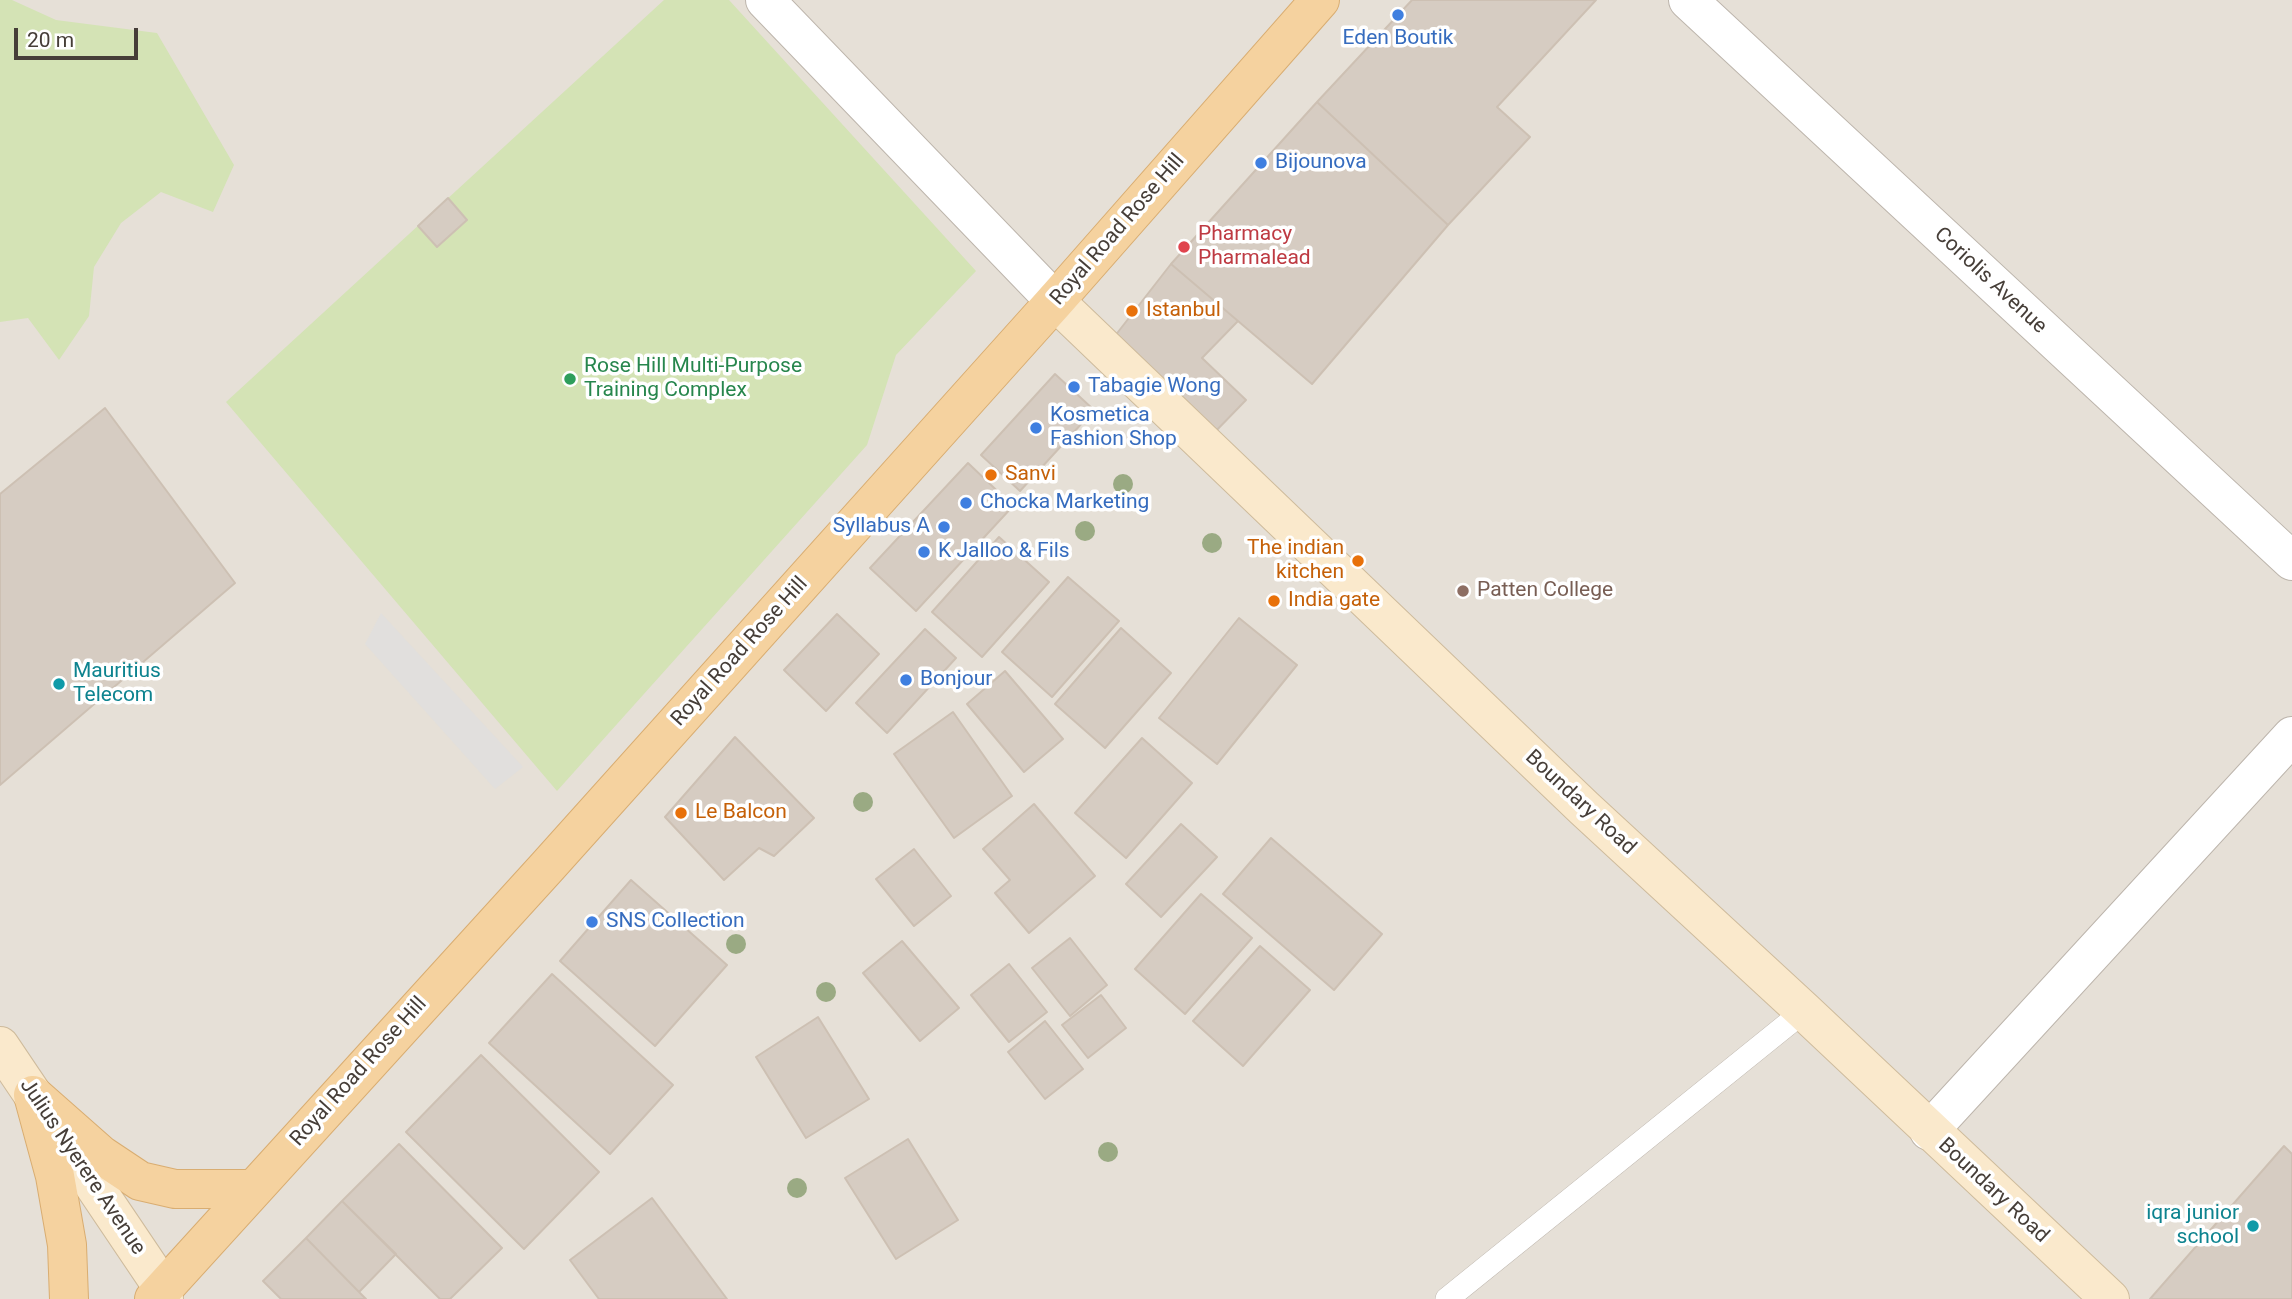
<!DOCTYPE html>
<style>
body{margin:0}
#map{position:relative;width:2292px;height:1299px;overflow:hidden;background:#f3eee9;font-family:Roboto,sans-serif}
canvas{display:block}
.scale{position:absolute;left:14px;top:28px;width:124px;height:32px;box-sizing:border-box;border:4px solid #463e38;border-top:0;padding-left:9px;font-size:21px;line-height:24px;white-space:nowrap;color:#463e38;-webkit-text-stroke:5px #fff;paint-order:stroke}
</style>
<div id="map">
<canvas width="2292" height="1299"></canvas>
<div class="scale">20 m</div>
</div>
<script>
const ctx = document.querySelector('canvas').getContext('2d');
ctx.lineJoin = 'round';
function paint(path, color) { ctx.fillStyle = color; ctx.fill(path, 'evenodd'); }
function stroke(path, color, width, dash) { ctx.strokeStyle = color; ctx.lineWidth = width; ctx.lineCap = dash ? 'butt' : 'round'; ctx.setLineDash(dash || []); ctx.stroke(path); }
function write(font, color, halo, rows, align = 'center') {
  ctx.font = font + ' Roboto,sans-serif'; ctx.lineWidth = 7; ctx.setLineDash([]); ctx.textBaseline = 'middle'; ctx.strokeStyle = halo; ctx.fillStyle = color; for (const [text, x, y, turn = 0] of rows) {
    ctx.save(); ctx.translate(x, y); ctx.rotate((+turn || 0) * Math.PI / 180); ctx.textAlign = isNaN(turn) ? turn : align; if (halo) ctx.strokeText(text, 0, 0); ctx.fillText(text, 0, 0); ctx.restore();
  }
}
paint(new Path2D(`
 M0 0H2292V1299H0Z`), '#e6e0d7');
paint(new Path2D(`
 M0 0H12L56 20 157 33 234 165 213 212 161 192 121 223 94 267 89 316 59 360 28 318 0 322Z
 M664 0H729L976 271 896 355 867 445 557 791 226 402Z`), '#d4e3b5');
paint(new Path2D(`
 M381 613 523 767 495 789 365 644Z`), '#e1dfdd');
const building = new Path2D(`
 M1412 0H1596L1497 107 1530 137 1448 225 1317 102Z
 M1317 102 1448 225 1312 384 1171 264Z
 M448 198 467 220 437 247 418 226Z
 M1171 264 1238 321 1202 358 1246 400 1210 437 1111 341Z
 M1055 374 1094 410 1020 491 981 455Z
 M105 408 235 583 0 785V494Z
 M968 463 1013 506 916 611 870 568Z
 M999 537 1049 582 982 657 932 612Z
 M1068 577 1119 621 1052 697 1002 652Z
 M837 614 879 654 826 711 784 670Z
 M1239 618 1297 665 1217 764 1159 718Z
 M1121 628 1171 673 1105 748 1055 704Z
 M925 629 956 658 887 733 856 703Z
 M1005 671 1063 739 1024 772 967 704Z
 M953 712 1012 796 954 838 894 754Z
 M735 737 814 818 774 856 759 848 724 880 665 817Z
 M1142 738 1192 783 1126 858 1075 813Z
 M1034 804 1095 876 1029 933 995 893 1010 880 983 849Z
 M1181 824 1217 857 1161 917 1126 884Z
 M1271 838 1382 934 1334 990 1223 894Z
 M914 849 951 896 914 926 876 879Z
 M631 880 727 965 655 1046 560 961Z
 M1201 894 1252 938 1185 1014 1135 969Z
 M1070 938 1107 985 1070 1016 1032 968Z
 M902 941 959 1008 920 1041 863 973Z
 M1260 946 1310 990 1243 1066 1193 1021Z
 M1009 964 1047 1012 1009 1042 971 995Z
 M552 974 673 1085 610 1154 489 1043Z
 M1101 995 1126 1028 1088 1058 1062 1025Z
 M818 1017 869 1099 806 1138 756 1057Z
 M1045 1021 1083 1069 1045 1099 1008 1052Z
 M481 1055 599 1172 524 1249 406 1132Z
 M908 1139 958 1220 896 1259 845 1178Z
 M399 1144 502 1248 450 1299H440L342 1201Z
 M2284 1146 2292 1154V1299H2150Z
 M652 1198 727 1299H599L570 1260Z
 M342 1201 396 1254 359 1292 306 1238Z
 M306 1238 359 1292 366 1299H281L263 1281Z`);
paint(building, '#d6ccc2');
stroke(building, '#cdc0b3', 2);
const service = new Path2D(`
 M1447 1299 1804 1011`);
const minor = new Path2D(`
 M765 0 1055 301
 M1688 0 2292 561
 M1929 1131 2292 736`);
const secondary = new Path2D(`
 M1055 301 1584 808 1804 1011 2110 1299
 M0 1046 163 1288 164 1299`);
const primary = new Path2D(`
 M33 1095 101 1155 140 1181 175 1189H253
 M33 1095 55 1176 67 1245 69 1299
 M154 1299 547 867 1055 301 1320 0`);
stroke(service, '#bdb5ac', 24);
stroke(minor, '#bdb5ac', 40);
stroke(secondary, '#cebb9c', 40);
stroke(primary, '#d9ad71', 40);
stroke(service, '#fff', 23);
stroke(minor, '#fff', 38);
stroke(secondary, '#fae9cc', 38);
stroke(primary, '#f5d29f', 38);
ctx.fillStyle = '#9aaa83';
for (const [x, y] of [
 [1123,484],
 [1085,531],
 [1212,543],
 [863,802],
 [736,944],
 [826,992],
 [1108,1152],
 [797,1188]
]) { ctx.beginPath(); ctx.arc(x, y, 10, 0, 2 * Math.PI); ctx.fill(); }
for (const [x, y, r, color] of [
 [1398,15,7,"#3f7fe0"],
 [1261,163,7,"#3f7fe0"],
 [1184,247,7,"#e0444e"],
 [1132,311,7,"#e8710a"],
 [570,379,7,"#2e9e5b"],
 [1074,387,7,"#3f7fe0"],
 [1036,428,7,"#3f7fe0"],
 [991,475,7,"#e8710a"],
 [966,503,7,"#3f7fe0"],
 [944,527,7,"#3f7fe0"],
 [924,552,7,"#3f7fe0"],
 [1358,561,7,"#e8710a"],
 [1463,591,7,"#8d6e63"],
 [1274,601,7,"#e8710a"],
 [906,680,7,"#3f7fe0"],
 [59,684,7,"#0f9aa8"],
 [681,813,7,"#e8710a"],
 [592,922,7,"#3f7fe0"],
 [2253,1226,7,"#0f9aa8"]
]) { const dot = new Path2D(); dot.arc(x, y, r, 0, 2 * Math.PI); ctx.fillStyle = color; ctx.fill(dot); stroke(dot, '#fff', 2.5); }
write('21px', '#366cbe', '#fff', [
 ["Eden Boutik",1398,39,"center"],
 ["Bijounova",1275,163],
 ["Tabagie Wong",1088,387],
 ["Kosmetica",1050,416],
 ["Fashion Shop",1050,440],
 ["Chocka Marketing",980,503],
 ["Syllabus A",930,527,"right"],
 ["K Jalloo & Fils",938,552],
 ["Bonjour",920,680],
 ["SNS Collection",606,922]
], 'left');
write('21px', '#463e38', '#fff', [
 ["Royal Road Rose Hill",1118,230,-49],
 ["Coriolis Avenue",1990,281,43],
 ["Royal Road Rose Hill",740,652,-48],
 ["Boundary Road",1580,803,43],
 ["Royal Road Rose Hill",359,1072,-48],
 ["Julius Nyerere Avenue",82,1167,56],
 ["Boundary Road",1993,1191,43]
]);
write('21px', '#be3a42', '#fff', [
 ["Pharmacy",1198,235],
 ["Pharmalead",1198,259]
], 'left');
write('21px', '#c56008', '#fff', [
 ["Istanbul",1146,311],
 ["Sanvi",1005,475],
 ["The indian",1344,549,"right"],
 ["kitchen",1344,573,"right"],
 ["India gate",1288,601],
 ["Le Balcon",695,813]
], 'left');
write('21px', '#27864d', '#fff', [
 ["Rose Hill Multi-Purpose",584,367],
 ["Training Complex",584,391]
], 'left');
write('21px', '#785e54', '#fff', [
 ["Patten College",1477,591]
], 'left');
write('21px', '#0d838f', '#fff', [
 ["Mauritius",73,672],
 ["Telecom",73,696],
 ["iqra junior",2239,1214,"right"],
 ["school",2239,1238,"right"]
], 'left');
</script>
